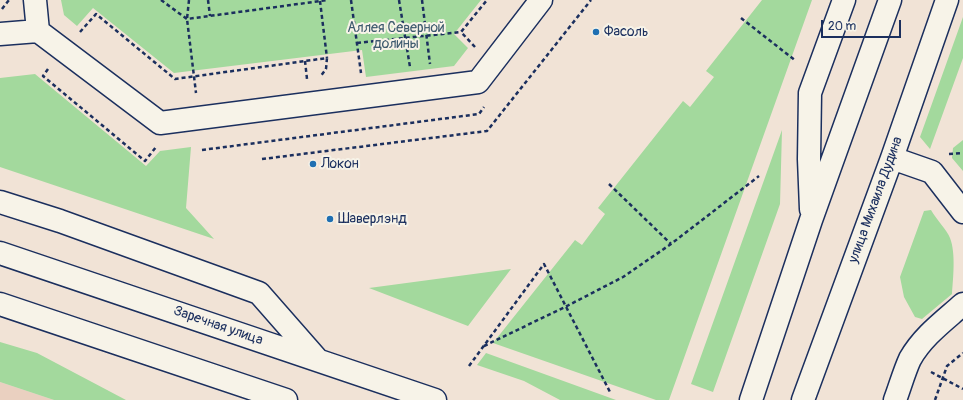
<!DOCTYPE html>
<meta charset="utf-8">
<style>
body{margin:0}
#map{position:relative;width:963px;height:400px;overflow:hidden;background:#f1e3d6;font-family:Pangolin,sans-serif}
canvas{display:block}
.scale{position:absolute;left:821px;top:20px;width:80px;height:18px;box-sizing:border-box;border:2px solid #1b2f5e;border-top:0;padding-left:5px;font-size:12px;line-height:14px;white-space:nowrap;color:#1b2f5e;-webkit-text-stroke:3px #f7f3e8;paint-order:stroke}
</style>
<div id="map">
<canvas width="963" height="400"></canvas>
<div class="scale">20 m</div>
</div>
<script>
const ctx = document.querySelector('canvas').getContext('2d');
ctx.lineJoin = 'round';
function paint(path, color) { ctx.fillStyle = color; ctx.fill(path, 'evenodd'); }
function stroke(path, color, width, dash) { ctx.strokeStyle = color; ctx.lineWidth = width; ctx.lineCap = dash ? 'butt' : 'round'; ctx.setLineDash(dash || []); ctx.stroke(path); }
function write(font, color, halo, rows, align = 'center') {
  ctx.font = font + ' Pangolin,sans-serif'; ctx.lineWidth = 4; ctx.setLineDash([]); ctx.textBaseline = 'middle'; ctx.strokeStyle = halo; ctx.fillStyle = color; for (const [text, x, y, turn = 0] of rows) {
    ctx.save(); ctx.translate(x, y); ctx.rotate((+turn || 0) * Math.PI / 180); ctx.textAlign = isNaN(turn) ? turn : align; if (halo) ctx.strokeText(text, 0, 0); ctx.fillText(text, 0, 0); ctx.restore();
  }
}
paint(new Path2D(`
 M0 382 54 400H0Z`), '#ead0c0');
paint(new Path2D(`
 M61 0H481L454 34 468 48 454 66 366 77 362 50 174 73 93 8 77 26 64 15Z
 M762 0H812L669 400H656L493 343 575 240 582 245 605 214 598 208 683 101 690 107 714 77 706 71Z
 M963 17V58L930 149 920 137Z
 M35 74 146 166 160 151 191 147 186 208 214 239 0 167V78Z
 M782 130 780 204 713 392 691 384Z
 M963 140V171L952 158 953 148Z
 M931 210C936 219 947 230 950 238 956 253 953 279 952 294L922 319 915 317 904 297 900 277 924 211Z
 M511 269 468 326 369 288Z
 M0 342 37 353 126 400H54L0 382Z
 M486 353 616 400H560L524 381 477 365Z`), '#a3d99d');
const minor = new Path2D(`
 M35 0 38 31
 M0 34 38 31 160 123 478 82 541 0
 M892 158 932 172 963 212
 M0 202 60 221 259 293 316 358
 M811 209 809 159 810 93 844 0
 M0 253 435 400
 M0 304 286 400
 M751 400 811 220 890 0
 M803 400 892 158 947 0
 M895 400C900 387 904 372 910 359 923 336 944 321 963 304`);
stroke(minor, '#1b2f5e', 25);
stroke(new Path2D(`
 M161 0 187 19 328 0
 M189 0 187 19 196 93
 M208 0 210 16
 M351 0 361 73
 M399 0 410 67
 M422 0 430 64
 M320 1 327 58
 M2 9 9 0
 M741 18 796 61
 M80 32 96 14 175 79 327 58 326 69 320 77
 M357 43 461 32
 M475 47 461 32 487 0
 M305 61 307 79
 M48 69 43 76 145 161 156 147
 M202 150 479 114 484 107
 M949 154 963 153
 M262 159 487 131 591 0
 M609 184 671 244
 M484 346 567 306 623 277 671 244 759 176
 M469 366 544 264 610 392
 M931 372 963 389
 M935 400 947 366 963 353`), '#1b2f5e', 2.5, [4, 3]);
stroke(minor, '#f7f3e8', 22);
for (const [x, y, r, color] of [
 [596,32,4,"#1f6fb2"],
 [313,164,4,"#1f6fb2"],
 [330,219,4,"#1f6fb2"]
]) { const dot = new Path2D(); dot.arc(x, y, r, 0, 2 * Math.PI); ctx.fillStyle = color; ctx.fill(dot); stroke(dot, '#f7f3e8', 1.5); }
write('14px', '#3d5a6e', '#f7f3e8', [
 ["Аллея Северной",396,28],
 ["долины",396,44]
]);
write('14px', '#1b2f5e', '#f7f3e8', [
 ["Фасоль",604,32],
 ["Локон",321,164],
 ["Шаверлэнд",338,219]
], 'left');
write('14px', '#1b2f5e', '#f7f3e8', [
 ["улица Михаила Дудина",876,200,-70],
 ["Заречная улица",218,326,19]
]);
</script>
